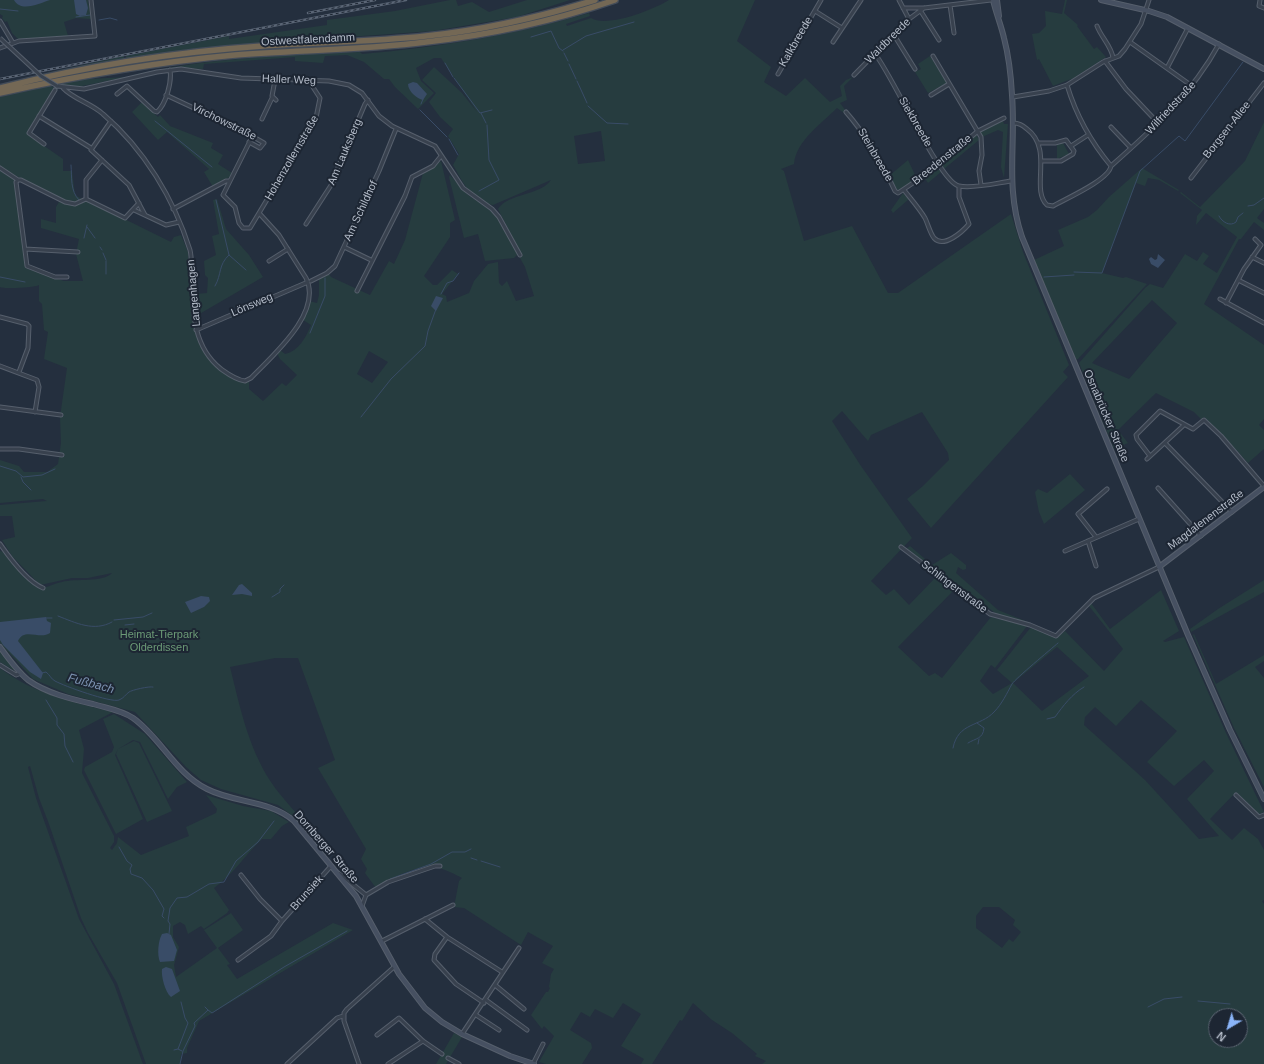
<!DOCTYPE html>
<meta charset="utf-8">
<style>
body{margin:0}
#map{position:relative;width:1264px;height:1064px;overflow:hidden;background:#242f3e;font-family:Helvetica,sans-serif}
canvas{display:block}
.north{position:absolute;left:1208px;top:1008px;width:40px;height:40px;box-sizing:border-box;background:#1d2633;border:1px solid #59626f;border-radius:50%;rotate:218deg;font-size:11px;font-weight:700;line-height:16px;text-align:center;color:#b4bcc9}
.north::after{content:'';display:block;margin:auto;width:14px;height:18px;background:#8ab4f8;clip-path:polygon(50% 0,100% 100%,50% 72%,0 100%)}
</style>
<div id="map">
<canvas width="1264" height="1064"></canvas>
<div class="north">N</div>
</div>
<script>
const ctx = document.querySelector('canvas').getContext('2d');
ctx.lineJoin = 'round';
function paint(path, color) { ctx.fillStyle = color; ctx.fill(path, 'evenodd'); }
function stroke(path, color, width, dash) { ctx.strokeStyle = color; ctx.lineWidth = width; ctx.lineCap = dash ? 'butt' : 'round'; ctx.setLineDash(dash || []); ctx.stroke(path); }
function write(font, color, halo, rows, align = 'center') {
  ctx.font = font + ' Helvetica,sans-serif'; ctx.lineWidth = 4; ctx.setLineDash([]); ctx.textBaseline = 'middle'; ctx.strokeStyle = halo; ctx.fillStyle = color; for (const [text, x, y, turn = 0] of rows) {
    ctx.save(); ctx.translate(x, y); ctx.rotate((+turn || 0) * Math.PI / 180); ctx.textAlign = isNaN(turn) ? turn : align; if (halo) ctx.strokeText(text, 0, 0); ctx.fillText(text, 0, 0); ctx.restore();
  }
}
paint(new Path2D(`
 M0 0H88L91 19 76 18 64 22 68 36 18 39 12 33 7 21 5 22 2 18 3 16 0 14Z
 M450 0H456L458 6 472 2 489 12 527 0H570L517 17 433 31 248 44 183 50 126 59V56L229 36V39L327 25V20L395 11Z
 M669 0H755L737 41 771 67 764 82 786 96 805 78 830 102 842 96 840 86 846 80 853 77 844 86 847 100 840 103 846 111 844 113 837 108C821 124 796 141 794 164L781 169 784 171 804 241 852 226 888 293H898L1011 214 1023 252 1069 365 1063 372 1068 377 931 528 907 499 923 486 949 460 948 453 922 412 871 435 868 441 842 411 832 421 861 466 912 538 871 581 886 595 894 589 909 605 937 576 955 589 898 647 929 676 935 673 942 678 991 617 1027 626 995 668 991 665 980 681 993 694 1012 683 997 670 1031 627 1056 638 1065 631 1104 671 1123 649 1089 606 1091 603 1110 629 1161 590 1179 631 1163 641 1165 642 1184 637 1226 733 1264 812 1259 814 1236 792 1210 819 1232 840 1244 828 1258 839 1264 850V900L1262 901 1264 904V1064H762L766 1061 755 1056 757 1054 732 1033 712 1020 693 1003 682 1021 680 1020 652 1064H641L644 1059 621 1046 641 1014 623 1003 613 1018 595 1009 590 1017 581 1012 570 1030 591 1043 592 1048 582 1064H546L539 1062 554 1036 544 1026 542 1029 531 1015 546 992H548L550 988 549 987 551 974 554 969 542 963 553 946 528 932 521 945 464 908 454 907 459 881 462 878C455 874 444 869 435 867 420 864 389 879 376 888L365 873 367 869 361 859 366 849 318 768 335 760 298 658H275L230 667C240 707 248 747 271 782 282 799 297 812 308 828L305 831 294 817 278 805 221 789 201 780 186 767 135 712 68 694 33 679 0 643V551L4 552 38 587C48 589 51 584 62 582 75 578 103 583 112 573L88 578H72L40 585 12 556 2 540 15 537 12 516H0V505L47 501 43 499 0 503V460L19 466 24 472H47L58 464 61 443 60 417 67 368 44 359 48 332 44 330 42 304 39 301V285C34 288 3 289 0 287V169L14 178 26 268 64 281H83L76 254 79 239 41 228V219L56 223V207L59 202 74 206 86 200 171 242 174 237 181 235 188 252 192 316 199 343 208 358 218 368 243 382H249V389L263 401 282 383 286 386 297 375 280 359 277 353 280 350 285 354C299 351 306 337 311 325L303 320 309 301 317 303 319 295V278L329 274 331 277 370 295 389 261 394 264 405 240 423 173 441 161 455 220 450 223V237L424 276 433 285H437L452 270 458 274 442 294 446 296 447 302 469 293 474 281 488 264 498 262 499 283 502 286 507 281 516 301 534 296 525 267 520 258 522 256 498 209C508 193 540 196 551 180L493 205C471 202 463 182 453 165L459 154 448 136 453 129 440 117 429 102 436 93 422 80 434 67 462 93 477 112 441 58H434L416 68 421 81 434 93 418 109 395 87 389 79H384L364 62 347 55 325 56 323 63 295 61V57L204 64 203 69 171 68 129 76C205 58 282 55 360 52L362 54C440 47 514 35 589 13L590 16 566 24 567 26 591 18C607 28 653 10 669 0ZM601 131 605 161 578 164 574 136ZM369 351 388 362 372 383 357 374ZM1057 647 1089 676 1042 711 1013 683ZM1141 700 1177 731 1147 762 1174 786 1204 760 1214 771 1187 799 1219 836 1199 839 1145 780 1084 725 1085 717 1095 707 1116 726ZM983 907H999L1015 920 1013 925 1021 932 1013 942 1009 939 1002 948 976 928V916ZM1216 1016H1240V1040H1216Z
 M1065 0H1067L1064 13 1078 25 1077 26 1094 49 1097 47 1106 57 1074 78 1053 86 1039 59 1037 60 1032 34 1039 33 1046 26 1045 11 1062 14Z
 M124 56V60L41 74Z
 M930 56 947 83 928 93 915 72 921 69 918 64Z
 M127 77 82 86H67L60 84 88 79Z
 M50 86 55 88 27 134 63 159V171H72L75 195 82 199 74 203 57 198 0 167V97Z
 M142 102 158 117 160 115 170 126 213 143 211 148 223 155 218 164 232 173 231 176 213 187 204 172 209 169 167 132 158 140 132 112Z
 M1003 121 1004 124H1008L1004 178 1001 167 1003 132 998 130 982 137 980 131Z
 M1264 122V209L1257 218 1264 223V230L1254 222 1241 239H1239L1204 304 1264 345V419L1259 425 1264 430V449L1248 463 1221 433 1204 417 1202 420 1194 412 1156 393 1118 430 1128 443 1114 449 1079 363 1145 288 1150 284 1163 288 1185 254 1197 261 1203 252 1209 256 1203 264 1217 273 1237 237 1206 213 1196 225 1197 216 1202 210 1180 193 1181 192 1200 207 1245 161ZM1152 300 1177 323 1129 379 1092 363Z
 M976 134 979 140 944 169 941 164 943 162Z
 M1063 143 1069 154 1057 159V145Z
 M908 160 917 179 899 190 896 189 889 176Z
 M936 167 941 172 928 183 924 177Z
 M1142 168 1179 190 1178 191 1159 180 1148 178 1145 186 1136 183 1102 273 1123 278 1126 277 1147 284 1078 359H1076L1034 260 1064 246 1058 230 1088 217 1097 210 1109 197Z
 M450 175 468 195 491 210 498 217 518 254 514 258 485 261 478 234 464 238 449 177Z
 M903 193 909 199 893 213 891 210Z
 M217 199 226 229 249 255 263 277 196 316 195 294 207 293 208 278 205 275 204 261 216 255 212 236 219 234 213 200Z
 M1070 474 1085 490 1044 524 1039 512 1035 492 1038 489 1047 493Z
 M910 546 932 565 951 553 966 565V569L963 570 958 567 956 573 998 610 1040 627 995 615V613L971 594 969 596 906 549Z
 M1264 580V592L1191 632 1190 629 1218 609Z
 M1194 634 1216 684 1264 655V661L1255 667 1264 678V787L1234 728 1193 635Z
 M0 651 15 668V671L0 662Z
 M0 668C32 693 74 703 113 712L79 730 84 749 82 773 114 836V842L110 848 112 850 117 843 118 837 141 855 189 836 186 827 216 813 217 809 206 795 243 806 271 811 289 822 282 826 271 839H262C245 855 233 875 214 888L229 910 227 913 204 929 201 926 188 934 185 925 180 922 173 926V937L179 947 174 965 176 977 217 948 204 930 231 913 243 930 218 948 230 964 227 965 237 979 333 923 353 930 199 1021 187 1048V1053L181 1054 180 1064H146L117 983 88 933 81 918 49 824 39 798 30 766 28 767 36 798 79 919 114 984 143 1064H0Z
 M114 714 145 734 187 782 177 787 168 799 140 742 133 740 118 749 115 755 143 819 116 834 84 770 85 767 112 752 114 747 103 719Z
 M134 741 139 743 172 811 147 822 116 754 118 749Z
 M454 1033 462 1037 446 1064H436Z`), '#263c3f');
paint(new Path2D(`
 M14 0H50C40 3 21 13 14 0Z
 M74 0H86L88 8 86 15 80 16 76 14Z
 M413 82 417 83 427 94 423 100C417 99 408 91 408 84Z
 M1158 254 1165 260 1158 268 1151 264 1149 259 1151 257 1155 260 1157 259Z
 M436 296 443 298 436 311 431 306Z
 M242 584 252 593V596L242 594 232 595 239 585Z
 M201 596 209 597 210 601 204 607 191 613 185 602Z
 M46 617 47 621 51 623 50 633C40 640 24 627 18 641L43 673 41 679 30 672 3 645 0 640V622Z
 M167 933 171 935 177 950 174 961 160 962C157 955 158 941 162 934Z
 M166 967 172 969 180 991 171 997C165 992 161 976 162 969Z`), '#394c67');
stroke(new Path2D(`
 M0 9 18 11
 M76 17 90 15
 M99 20 110 18 117 20
 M531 37 551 31 559 48 563 51
 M563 50 586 36 634 22
 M564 53 568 61
 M445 63 453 77
 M569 64 576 79
 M454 78 480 113 492 110
 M577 81 587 103
 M421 104 423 99
 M588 106 607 123 628 124
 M420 110 447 137
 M481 113 486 123
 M155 121 212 167
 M449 139 458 155
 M71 165C72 177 70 191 79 200
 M479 191 499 180 489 160 487 125
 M216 200 229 255 246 270
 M1248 206 1254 205 1264 198
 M1219 216C1222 222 1230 227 1236 222L1238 217 1243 213
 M87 227 95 238
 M84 238 87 225
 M100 247 102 250
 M103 253 106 260
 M1074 272 1102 273 1140 171 1179 136 1185 141 1243 62
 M106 274V261
 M0 277 25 282
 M1044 277 1074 275
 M215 286C222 274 218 265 229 255
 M441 294 447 283 453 281 459 273
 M310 333 325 296V278
 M361 417 391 379 425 346 428 331 436 309
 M0 466 16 471 23 477 42 475 55 469
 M21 477 23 482 31 490
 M272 597 280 592V589L284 585
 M58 616C76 623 94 632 112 622
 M45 618H52
 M114 620 143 617 152 613
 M125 625 134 624
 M42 673 46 672C50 675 51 679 55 681 64 686 111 703 119 700 124 698 125 695 129 692 132 690 149 686 153 687
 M46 700 57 718V725L64 734 65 746 73 762
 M1047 719 1055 717C1063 706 1072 694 1084 687
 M968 743C976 738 983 739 984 728L977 723
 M978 744 979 739
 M953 748C958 722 980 727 994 712 1002 704 1007 693 1012 684 1016 678 1050 650 1058 643
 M119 847 127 861 132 865 130 869 131 874 142 878 153 890 164 909 162 916 164 918
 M471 858 477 860
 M481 861 500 867
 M390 879 431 864 452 852H465L471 849
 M169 934 170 924 168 921 170 908 177 898 187 897 209 884 224 882 236 861 258 842 274 821
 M1198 1001 1230 1004
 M181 1002 185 1018 188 1023 178 1049 182 1051
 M1148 1007 1164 999 1182 997
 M208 1010 212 1013 284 967 347 931
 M174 1050 178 1049
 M180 1064 183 1051 195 1026 194 1023 208 1010 205 1007`), '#394c67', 1);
const street = new Path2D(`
 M899 0 909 19
 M1260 0 1259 6 1264 8
 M950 5 954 33
 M903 8H924L991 0
 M920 10 939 40
 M815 11 842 28
 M0 21 13 43
 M1097 26C1101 37 1112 47 1113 58
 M894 35 915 69
 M833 42 861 0
 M1130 42 1192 86
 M0 48 19 41 95 36 91 0
 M875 54C892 74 940 183 959 186 973 189 997 183 1011 181
 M933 56 981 137 982 155 979 171 981 185
 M1105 61 1126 89 1159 124
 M1167 68 1188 28
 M778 74 821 0
 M854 75 909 19 924 8
 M275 80 272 96 276 100
 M1067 85C1076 115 1091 142 1111 166
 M57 86 84 89 157 72 181 69 241 78 329 81 349 85 362 93 379 116 392 126 435 146 463 188 492 209 499 217 520 255
 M63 88C73 99 91 103 103 114 144 149 174 199 190 250 192 258 191 266 192 274 193 308 191 345 221 369 228 374 236 380 245 381L251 378C272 356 323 313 306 278L279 235 259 213 316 118 320 98 309 81
 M117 94 127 86 154 111 157 112C166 104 172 82 170 70
 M166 95 243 131 264 143 260 148 249 142
 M931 95 949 84
 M1013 97 1049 91 1067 85 1103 62 1119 56 1125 49 1141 24 1149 0
 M846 112C867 136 882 163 895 191L898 193 925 175 978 131 1004 118
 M39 116 91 148
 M262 119 272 98
 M111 121 91 150 129 185 145 215
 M1013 123C1019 123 1022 125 1027 129 1054 149 1030 189 1047 205L1053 206C1065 199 1109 180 1111 166 1153 129 1192 94 1219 44
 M1111 127 1131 148
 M253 135 223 195 235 207 239 223 243 228H250L259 213
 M1038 143H1055L1066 140 1074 151 1073 154 1061 161H1041
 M44 144 29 133 55 90
 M1071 146 1088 135
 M0 168 18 180H21L65 202 75 204 86 199
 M1191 178 1264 83
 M18 180 16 182 27 266 55 277H67
 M904 190C911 199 919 208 925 218 928 224 930 233 934 238 944 249 963 231 969 224L959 197V186
 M86 199 125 218 139 203
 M86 199V180L102 160
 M173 209 226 181H229
 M134 210 166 225 179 222
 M306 224 335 179 336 172 365 104 368 100
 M344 247 371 260
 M25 249 78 252
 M1252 257 1264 263
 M269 261 288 249
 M1238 280 1264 293
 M311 281 327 273 335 266 379 171 396 129
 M357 291 405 196 412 177 433 166 441 156
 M1220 299 1264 323
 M1226 303 1244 269 1261 245 1255 239
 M0 317 27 324 29 326 28 348 19 372
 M196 330 308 282
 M0 366 37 380 39 387 35 412
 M0 407 61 415
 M1165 443 1232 512
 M0 449H19L62 455
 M1150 456 1137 439 1136 435 1160 411 1193 429 1204 420 1221 436 1264 486
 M1147 459 1184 425
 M1158 488 1201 536
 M1096 537 1078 514 1107 489
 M1088 541 1096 566
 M0 544C9 557 28 582 43 588
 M901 547 990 614 1030 625 1056 636 1094 598 1159 567
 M1065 551 1139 519
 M0 665 16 675 21 673
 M1236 795 1259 817 1264 815
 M337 873 340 874 366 895
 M241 875 260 899 282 921
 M362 906 366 895 388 882 435 866H440
 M425 919 447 937 502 972
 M447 937 435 954 434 960 456 984 484 1003
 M382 941 453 905
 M238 960 271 936 282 921 331 866
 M495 985 524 1009
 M486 1000 527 1030
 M476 1015 499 1030
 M462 1034 519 948
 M377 1035 399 1018 423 1041 442 1054
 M448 1058 459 1064
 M287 1064 337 1018 343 1016
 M359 1064 344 1021V1013L347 1009 394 967
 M388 1064 423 1041
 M533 1064 543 1044`);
const secondary = new Path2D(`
 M993 0C996 13 1001 25 1004 38 1009 57 1011 76 1012 95 1016 146 1005 187 1022 237L1188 635 1230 730 1264 799
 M997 0 999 16
 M1101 0 1149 11 1167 17 1264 69
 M1159 567 1264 487
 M0 647C8 658 17 671 28 680 46 693 71 699 93 704 106 708 121 710 133 718 161 738 175 773 207 789 234 803 270 800 294 821L356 896 399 974 425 1008 442 1022 462 1034 510 1056 534 1064`);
const highway = new Path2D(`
 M0 88C86 66 175 52 263 46 317 42 372 42 426 36 483 30 540 17 595 0
 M0 93C77 76 156 62 235 55 299 50 363 50 426 42 491 35 554 21 615 0`);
stroke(street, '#565f6c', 5);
stroke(secondary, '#565f6c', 6);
stroke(highway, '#434c59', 8);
stroke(street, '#38414e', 3);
stroke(secondary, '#465061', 4);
stroke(highway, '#746855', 5.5);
const rail = new Path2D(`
 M308 13 375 0
 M0 79 406 0`);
stroke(rail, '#5a6575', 2.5);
stroke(rail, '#1d2633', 1, [3]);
const streetBridge = new Path2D(`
 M0 38 41 76 57 86`);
stroke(streetBridge, '#565f6c', 5, []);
stroke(streetBridge, '#38414e', 3);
write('11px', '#b4bcc9', '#1d2633', [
 ["Ostwestfalendamm",308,40,-3],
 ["Waldbreede",888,41,-45],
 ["Kalkbreede",796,42,-60],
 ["Haller Weg",289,80,2],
 ["Wilfriedstraße",1171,108,-47],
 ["Virchowstraße",224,122,26],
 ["Siekbreede",915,122,60],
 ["Borgsen-Allee",1227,130,-52],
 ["Am Lauksberg",345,152,-67],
 ["Steinbreede",875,155,60],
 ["Hohenzollernstraße",292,158,-60],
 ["Breedenstraße",942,160,-39],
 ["Am Schildhof",361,211,-65],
 ["Langenhagen",194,293,-95],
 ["Lönsweg",252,305,-23],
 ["Osnabrücker Straße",1106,416,67],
 ["Magdalenenstraße",1206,520,-37],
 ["Schlingenstraße",954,587,37],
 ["Dornberger Straße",326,847,49],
 ["Brunsiek",307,893,-48]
]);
write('11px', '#6b9a76', '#1d2633', [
 ["Heimat-Tierpark",159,635],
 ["Olderdissen",159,648]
]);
write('italic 12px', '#7c92b1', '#1d2633', [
 ["Fußbach",91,684,15]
]);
</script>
